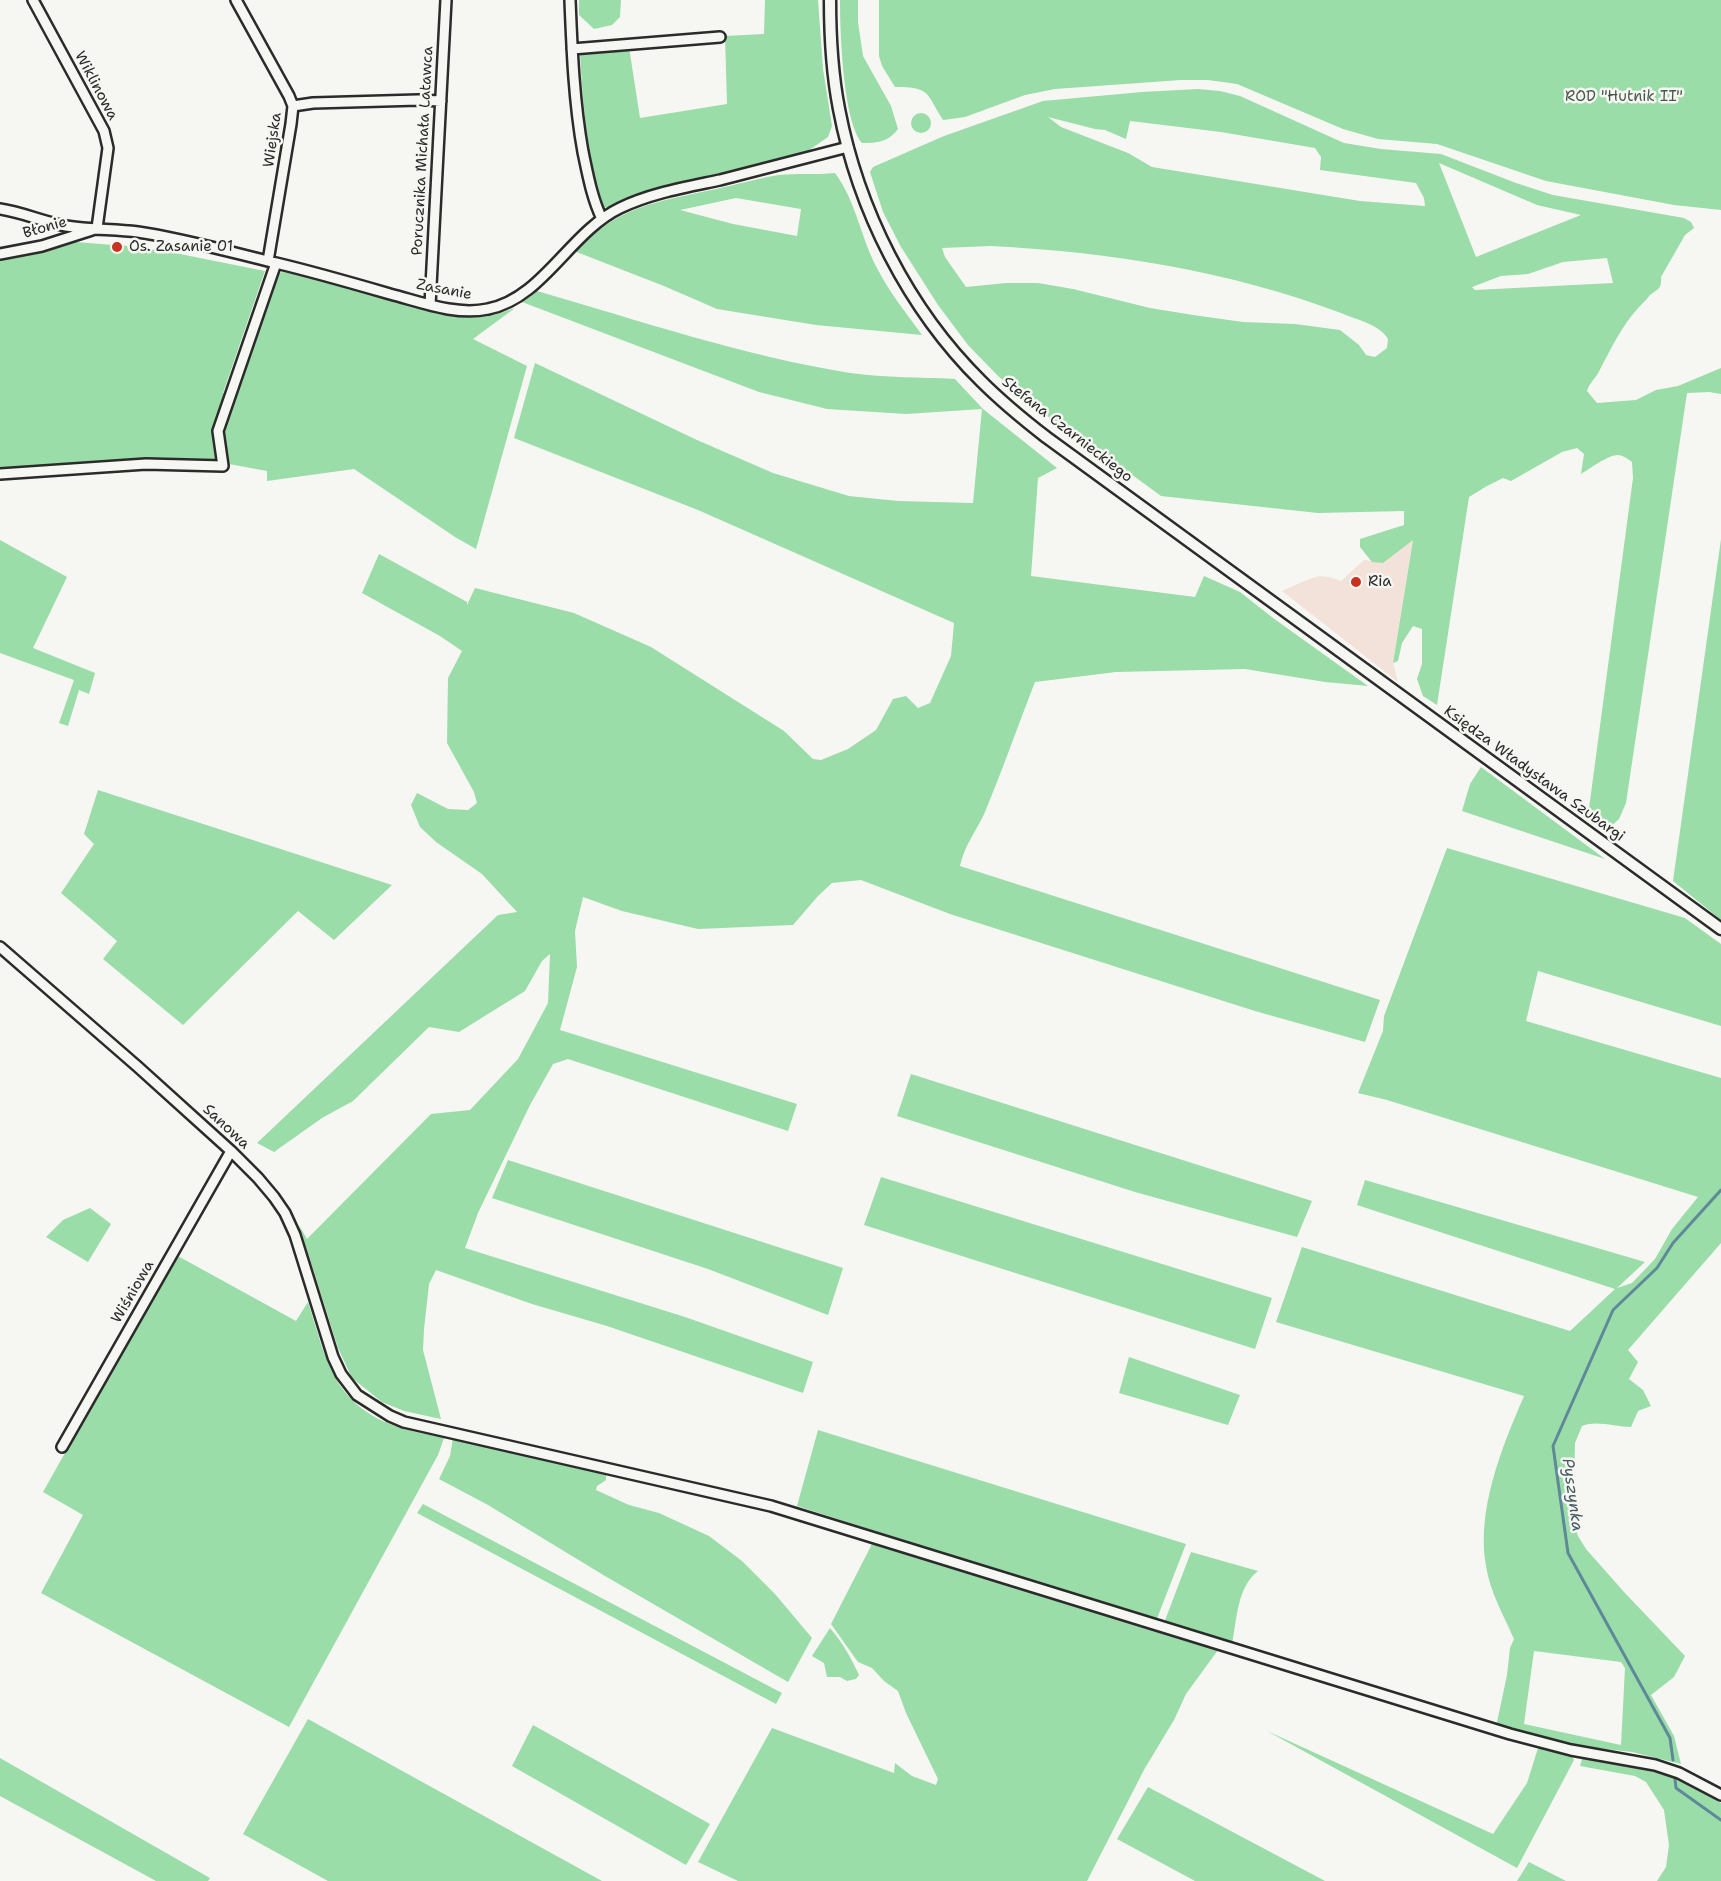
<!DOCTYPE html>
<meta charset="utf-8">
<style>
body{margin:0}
canvas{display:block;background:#f6f6f2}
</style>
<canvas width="1721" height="1881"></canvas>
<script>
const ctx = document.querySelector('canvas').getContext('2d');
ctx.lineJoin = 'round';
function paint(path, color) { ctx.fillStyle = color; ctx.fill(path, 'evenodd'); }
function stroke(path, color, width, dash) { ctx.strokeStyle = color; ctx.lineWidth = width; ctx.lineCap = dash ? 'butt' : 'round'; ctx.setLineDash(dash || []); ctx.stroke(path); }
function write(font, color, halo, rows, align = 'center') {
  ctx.font = font + ' "Shantell Sans",sans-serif'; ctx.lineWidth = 5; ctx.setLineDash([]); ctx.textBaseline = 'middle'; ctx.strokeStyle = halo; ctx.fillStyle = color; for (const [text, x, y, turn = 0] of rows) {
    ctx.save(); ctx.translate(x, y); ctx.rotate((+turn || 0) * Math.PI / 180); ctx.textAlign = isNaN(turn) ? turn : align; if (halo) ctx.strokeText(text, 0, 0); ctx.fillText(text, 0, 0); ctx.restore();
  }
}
paint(new Path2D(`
 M1413 539 1393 662 1398 682 1282 591 1307 580 1319 576 1329 577 1341 581 1364 560 1383 563Z`), '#f2e2d9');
paint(new Path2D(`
 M579 0H621L620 17 612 25 594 29 579 15Z
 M765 0H818L823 69 832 126 828 137 805 153 649 191C633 196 619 205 603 208 587 158 583 106 580 54L629 47 640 118 727 104 725 36 764 34Z
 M840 0H858V22L863 56 891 106 898 129C888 142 878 143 862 143 843 121 840 31 840 0Z
 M879 0H1721V210L1674 205 1546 181 1437 144 1378 139 1343 129 1237 84 1208 80H1181L1055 89 1025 95 965 117 943 120C926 94 932 87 895 87L882 66 879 56Z
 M1198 89 1220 91 1240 96 1344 143 1381 149 1441 154 1516 183 1553 195 1684 218 1691 222 1694 228 1685 235 1661 277C1662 289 1658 289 1650 295 1647 299 1643 303 1640 306 1621 326 1610 351 1597 375 1593 381 1589 384 1587 391L1597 403 1636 400 1656 390 1678 386 1721 368V394L1709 392 1687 393 1626 803 1619 819 1609 828 1588 816 1633 478 1632 462C1628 459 1623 455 1618 455 1608 455 1589 469 1581 474L1584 454 1577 448 1562 452 1511 481 1503 478 1487 486 1469 497 1437 705 1423 696 1417 679 1422 664V629L1413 626 1402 643 1398 661 1393 663 1413 540 1383 563 1372 562 1360 547V539L1404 525V511L1318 513 1161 496 1097 449 1050 418 998 376 968 345 938 305 901 247 883 212 870 172 873 167 944 136 1043 101 1142 92ZM1048 117 1095 129 1105 130 1126 139 1130 121 1221 132 1315 148 1321 157 1320 170 1416 183 1424 198 1425 206 1360 201 1152 167 1128 153 1061 127ZM1439 163 1537 205 1581 215 1476 257ZM991 246C1110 252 1230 271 1341 313 1357 320 1379 324 1388 339L1387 348 1375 357 1366 355 1359 345 1340 330 1295 324 1243 322 1193 315 1150 308 1073 289 1038 283H1006L966 287 945 257 942 248ZM1607 258 1613 283 1475 290 1472 287 1501 276 1528 274 1563 262Z
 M911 123a10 10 0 1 1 20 0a10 10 0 1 1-20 0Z
 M835 173C856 201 861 239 878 270 890 293 907 314 922 335L816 325 717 309 664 286 574 251C619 206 656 202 716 189 736 185 758 178 779 175 797 173 816 175 835 173ZM736 198 801 209 797 236 733 224 680 210Z
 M75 242 114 245V248L119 249 120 245 170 252 265 271 223 393 233 396 274 276 282 272 312 277 448 314 477 317 494 315 515 308 473 339 527 366 476 549 455 537 354 469 267 481V471L229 464 222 435 219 461 145 459 0 471V259L32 255Z
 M537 291C641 321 744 356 850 373 885 378 921 377 955 379L983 409 1057 468 1038 478 1031 576 1195 597 1204 576 1240 592 1273 618 1368 686 1325 682 1245 669 1116 672 1035 682C1018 725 1003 769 985 812 977 830 964 846 960 866L1380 1000 1365 1042 1255 1011 950 914 861 880 832 883 818 896 793 925 698 929 622 911 583 897 575 931 577 967 560 1030 797 1104 788 1131 568 1059 553 1064 530 1105 478 1213 465 1248 685 1317 813 1362 803 1393 607 1326 532 1304 436 1270 429 1284 424 1329 423 1350 441 1419 404 1411 382 1402 352 1378 338 1348 299 1225 307 1239 431 1114 470 1110 518 1059 548 1003 550 954 542 961 525 991 459 1032 429 1027 353 1101 322 1118 274 1152 257 1143 498 915 517 912 482 874 436 842 420 827 411 805 417 793 448 809 468 810 477 803 474 792 447 743 448 678 462 651 440 636 362 593 379 554 467 602V605L475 588 574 613 651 647 784 731 813 759 821 760 848 749 876 730 893 699 906 696 918 708 930 703 951 656 954 623 698 510 514 438 535 363 697 440 773 473 849 496 898 501 973 503 982 409 906 414 827 409 759 392 522 302Z
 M1721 539V920L1673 881Z
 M0 540 67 577 33 648 95 673 89 694 79 690 68 726 59 723 74 680 0 653Z
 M1481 767 1605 859 1462 811 1470 784Z
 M98 790 392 885 334 940 298 911 183 1025 103 959 117 941 61 893 94 844 84 834Z
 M1447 848 1685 918 1721 944V1026L1538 971 1526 1021 1721 1078V1243L1628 1350 1638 1362 1629 1379 1643 1390 1651 1406 1638 1411 1631 1427C1615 1427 1597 1420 1582 1426L1575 1443 1574 1482 1575 1527 1578 1536 1586 1549 1624 1592 1685 1656 1674 1677 1651 1695 1674 1736 1681 1764 1632 1752 1587 1747 1496 1727 1507 1675 1510 1648 1514 1639C1504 1616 1490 1592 1486 1566 1476 1510 1502 1447 1524 1396L1276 1322 1302 1247 1570 1331 1615 1289 1357 1205 1365 1180 1645 1262 1617 1288 1632 1283 1655 1259 1672 1229 1698 1197 1387 1100 1358 1093 1383 1031 1384 1016ZM1534 1651 1621 1662 1625 1668 1621 1745 1524 1724Z
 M911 1074 1312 1201 1297 1237 1135 1192 897 1116Z
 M508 1160 843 1268 828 1315 708 1269 492 1198Z
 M881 1177 1272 1298 1255 1349 864 1225Z
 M90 1208 111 1224 88 1262 46 1237 63 1220Z
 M176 1255 296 1321 308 1302C325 1355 332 1401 390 1424 407 1431 427 1434 444 1438L438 1455 289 1727 41 1593 83 1515 43 1492Z
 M1129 1357 1240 1395 1228 1425 1119 1393Z
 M818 1430 1186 1544 1156 1621 797 1506Z
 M453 1438 606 1472V1480L597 1486 596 1490 629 1505 659 1513 709 1536 742 1561 775 1594 812 1638 788 1682 605 1576 488 1505 439 1479 450 1456Z
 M423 1504 782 1693 776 1704 417 1513Z
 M873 1542 1218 1650 1186 1694 1174 1720 1145 1768 1087 1881H738L698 1862 772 1728 894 1773 895 1763 912 1776 936 1785 938 1779 906 1713 898 1691 884 1681 872 1668 858 1662 831 1624Z
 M1191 1552 1258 1571C1237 1587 1237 1619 1232 1644L1164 1623Z
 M830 1628C843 1643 851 1658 859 1675L856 1679 847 1681 840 1677H827L824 1663 812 1656Z
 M308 1719 602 1881H328L243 1834Z
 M533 1725 710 1824 686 1865 512 1766Z
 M1267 1731 1493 1834 1527 1783 1538 1748 1572 1756 1574 1760 1517 1868Z
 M1583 1756C1621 1762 1658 1769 1693 1786 1703 1791 1712 1798 1721 1803V1881H1657L1666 1867 1669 1845 1664 1810 1646 1782 1635 1776 1580 1766Z
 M0 1758 210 1878 208 1881H156L0 1796Z
 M1148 1787 1325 1881H1195L1117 1839Z
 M1529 1862 1566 1881H1517Z`), '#9adda9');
stroke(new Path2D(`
 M1673 1760 1670 1738 1568 1553 1553 1446 1613 1310 1657 1268 1673 1243 1721 1190
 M1675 1779 1676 1788 1721 1820`), '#5f8899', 3);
const minor = new Path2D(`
 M33 0 104 131 108 148 97 228
 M236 0 289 96 293 106 291 124 268 261
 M570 0C572 51 574 102 583 152 588 176 592 198 602 219
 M572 49 720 37
 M293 106 313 103 418 100 441 101
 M0 209C22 212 43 222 66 226 90 230 114 229 138 232 185 239 230 252 276 263 314 272 352 283 390 294 421 302 456 316 488 309 542 299 570 232 620 208 651 193 687 187 720 180 763 169 806 158 848 147
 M0 254 42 246 92 230
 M430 305 446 0
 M0 474 146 464 223 466 218 431 276 263
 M0 947 138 1067 231 1151 258 1178 274 1197 285 1213 295 1235 333 1357 341 1374 357 1395 390 1416 404 1422 771 1506 1510 1734 1571 1750 1655 1765 1679 1773 1721 1795
 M62 1447 231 1151`);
const tertiary = new Path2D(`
 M830 0C830 37 832 73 839 109 858 209 908 309 981 381 1001 401 1024 420 1046 437L1721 929`);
stroke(minor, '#2b2b2b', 14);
stroke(tertiary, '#2b2b2b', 15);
stroke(minor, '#f6f6f2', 9);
stroke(tertiary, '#f6f6f2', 10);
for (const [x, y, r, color] of [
 [117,247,6,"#c8321e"],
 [1356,582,6,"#c8321e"]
]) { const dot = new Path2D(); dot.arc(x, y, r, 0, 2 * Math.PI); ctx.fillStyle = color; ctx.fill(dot); stroke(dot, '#f6f6f2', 2); }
write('15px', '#2b2b2b', '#f6f6f2', [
 ["Wiklinowa",96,86,62],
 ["Wiejska",273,140,-82],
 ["Porucznika Michała Latawca",423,151,-87],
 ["Błonie",45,228,-16],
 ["Zasanie",444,290,11],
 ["Stefana Czarnieckiego",1067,430,38],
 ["Księdza Władysława Szubargi",1534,774,36],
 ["Sanowa",226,1127,43],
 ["Wiśniowa",133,1292,-60]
]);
write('15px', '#47584a', '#f6f6f2', [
 ["ROD \"Hutnik II\"",1624,97]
]);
write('15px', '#2b2b2b', '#f6f6f2', [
 ["Os. Zasanie 01",129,247],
 ["Ria",1368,582]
], 'left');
write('italic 16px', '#455a62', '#f6f6f2', [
 ["Pyszynka",1572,1495,82]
]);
</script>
